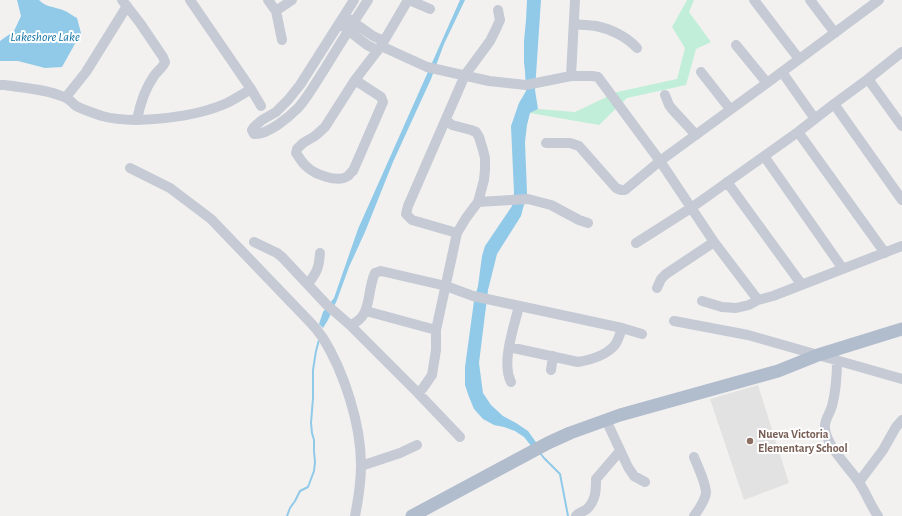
<!DOCTYPE html>
<style>
body{margin:0}
canvas{display:block;background:#f2f1f0}
</style>
<canvas width="902" height="516"></canvas>
<script>
const ctx = document.querySelector('canvas').getContext('2d');
ctx.lineJoin = 'round';
function paint(path, color) { ctx.fillStyle = color; ctx.fill(path, 'evenodd'); }
function stroke(path, color, width, dash) { ctx.strokeStyle = color; ctx.lineWidth = width; ctx.lineCap = dash ? 'butt' : 'round'; ctx.setLineDash(dash || []); ctx.stroke(path); }
function write(font, color, halo, rows, align = 'center') {
  ctx.font = font + ' "Alegreya Sans",sans-serif'; ctx.lineWidth = 4; ctx.setLineDash([]); ctx.textBaseline = 'middle'; ctx.strokeStyle = halo; ctx.fillStyle = color; for (const [text, x, y, turn = 0] of rows) {
    ctx.save(); ctx.translate(x, y); ctx.rotate((+turn || 0) * Math.PI / 180); ctx.textAlign = isNaN(turn) ? turn : align; if (halo) ctx.strokeText(text, 0, 0); ctx.fillText(text, 0, 0); ctx.restore();
  }
}
paint(new Path2D(`
 M758 385 789 483 744 500 710 399Z`), '#e3e2e2');
paint(new Path2D(`
 M687 0H694L689 12 711 42 696 49 686 85 627 98 599 125 530 113 538 109 575 112 617 92 677 79 685 48 672 27Z`), '#c1eed9');
paint(new Path2D(`
 M17 0H39C45 7 55 7 63 10 68 12 73 16 77 18L81 33 62 67 45 68 18 61H0V41L14 31 21 16Z
 M460 0H465L444 44 431 79 393 162 365 232 349 267 337 300 328 320 323 328 319 324 323 312 334 298 358 229Z
 M527 0H541L535 90 538 109 530 113 527 125 525 142 527 193 521 216 497 254 488 290 479 363 483 393 491 405 503 416 516 423 528 431 538 445 532 447 524 437 515 431 504 427 494 425 483 419 474 409 469 397 465 385V367L474 301 478 286 482 256 485 246 512 206 514 193 511 126 519 103 526 91 525 71 524 62V41L526 20Z`), '#90cae8');
stroke(new Path2D(`
 M540 453 544 458 560 474 568 516
 M287 516 290 508 295 501 300 491 308 487 314 471 315 462 314 451V440L312 433 311 423 313 398V370L316 351 319 340`), '#90cae8', 2);
stroke(new Path2D(`
 M122 0 140 23 163 57 165 62C163 68 157 71 154 76 144 90 140 104 137 120
 M190 0 251 89 261 106
 M268 0 276 11 292 0
 M354 0 300 85 288 100 276 112 262 120 254 127 252 130 254 134C268 135 289 117 298 108 308 97 316 82 324 70 338 47 353 23 368 0
 M409 0 430 9
 M754 0 799 59
 M810 0 835 33
 M276 11 282 40
 M349 19 373 36 384 41
 M574 24C581 25 589 25 596 26 611 29 627 37 637 48
 M344 27 367 45 377 50
 M736 45 767 83
 M381 46 427 67 489 81 526 85 571 76H592L598 77 660 161 714 242 758 300
 M701 72 730 109
 M782 72 815 119
 M571 76 575 0
 M868 79 902 126
 M355 80 381 97 383 102 353 171C351 172 350 174 348 176 338 183 315 175 306 166 302 163 299 157 296 153L297 149 303 143 315 136 325 127 355 80 381 46 408 0
 M0 85H5C24 88 46 89 64 97 69 98 72 103 76 106 84 110 93 113 102 116 135 125 196 117 227 103 235 99 243 94 251 89
 M665 95 669 105 672 109 696 135
 M66 97 86 72 127 6
 M834 104 902 200
 M798 132 885 253
 M546 143H570L579 146 616 188 621 190H625L660 161 767 83 879 0
 M764 156 843 269
 M130 168 170 188 211 219 309 321C314 326 319 332 323 338 344 372 361 424 361 465 361 480 358 501 355 516
 M727 182 802 285
 M478 202 528 199 551 205 579 220 588 223
 M457 233 412 220 406 214 408 206 465 75 490 41 496 29 500 20 498 10
 M254 242 277 253 282 257 327 305 350 325 418 393 460 437
 M636 243 691 208 798 132 834 104 868 79 902 52
 M308 284C317 272 319 268 320 253
 M657 288 661 279 666 274 714 242
 M702 301 722 307 736 308 749 305 758 300 773 296 902 246
 M366 311 436 330
 M674 321 748 335 902 379
 M350 325C373 317 366 292 375 273L381 271 446 286 473 296 622 328 642 334
 M509 347 578 362C590 360 605 356 614 346 618 342 620 334 622 328
 M837 360C837 375 836 391 832 406 830 413 825 419 825 426 824 444 849 467 858 481 866 492 870 505 878 516
 M551 370 553 356
 M511 382C501 362 514 327 519 306
 M418 393 423 388 432 375 436 350V330L457 233 466 218 478 202 484 180 485 169V158L483 150 479 137 476 132 471 130 452 125 446 120
 M606 420 628 467 634 476 645 482
 M694 457C698 467 706 483 706 493 705 501 699 509 694 516
 M361 466 400 453 417 445
 M859 482 883 450 896 427 902 420
 M576 516C579 512 583 512 587 509 596 500 596 490 596 479L620 451`), '#c5cad4', 10);
stroke(new Path2D(`
 M412 516 548 443 570 433 620 415 778 371 818 355 902 329`), '#b1bccd', 13);
for (const [x, y, r, color] of [
 [750,441,4,"#8d6e63"]
]) { const dot = new Path2D(); dot.arc(x, y, r, 0, 2 * Math.PI); ctx.fillStyle = color; ctx.fill(dot); stroke(dot, '#fff', 1.5); }
write('bold 12px', '#785e54', '#fff', [
 ["Nueva Victoria",758,434],
 ["Elementary School",758,448]
], 'left');
write('italic 13px', '#1372a6', '#fff', [
 ["Lakeshore Lake",45,37]
]);
</script>
